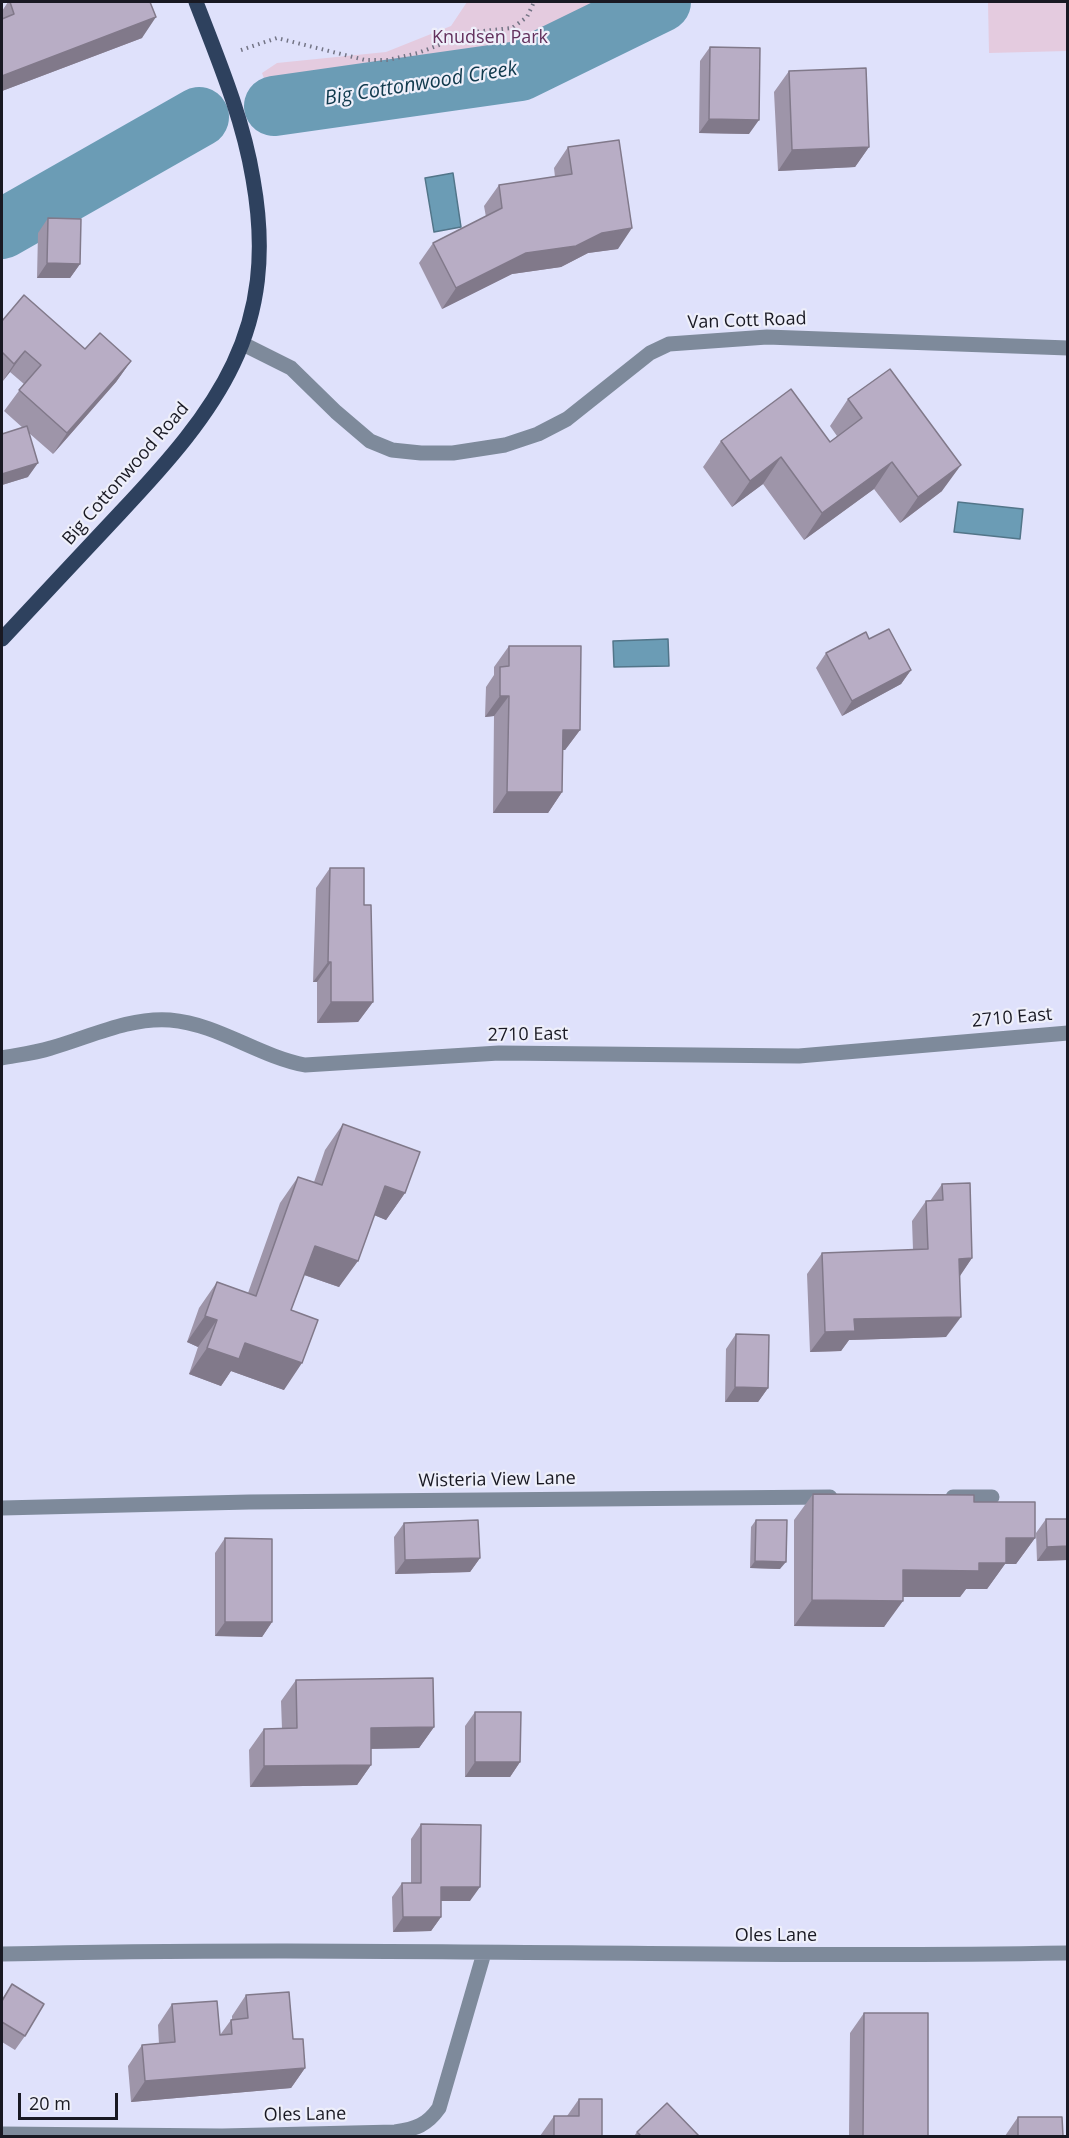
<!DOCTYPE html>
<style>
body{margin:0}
#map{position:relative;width:1069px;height:2138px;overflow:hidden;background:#dfe1fb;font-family:"Open Sans",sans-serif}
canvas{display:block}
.frame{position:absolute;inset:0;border:3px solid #191923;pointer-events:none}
.scale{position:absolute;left:18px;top:2093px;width:100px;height:27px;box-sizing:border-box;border:3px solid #191923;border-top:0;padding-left:8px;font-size:18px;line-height:21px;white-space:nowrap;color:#191923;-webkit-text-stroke:4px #eeeffa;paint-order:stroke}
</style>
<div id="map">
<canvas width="1069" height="2138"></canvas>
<div class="frame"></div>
<div class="scale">20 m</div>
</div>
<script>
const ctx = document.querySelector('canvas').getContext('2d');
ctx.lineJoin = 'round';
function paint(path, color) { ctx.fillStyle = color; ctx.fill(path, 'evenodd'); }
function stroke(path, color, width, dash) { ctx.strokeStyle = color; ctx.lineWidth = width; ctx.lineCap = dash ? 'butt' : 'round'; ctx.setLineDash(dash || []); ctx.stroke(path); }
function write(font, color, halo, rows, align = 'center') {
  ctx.font = font + ' "Open Sans",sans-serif'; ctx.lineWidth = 4.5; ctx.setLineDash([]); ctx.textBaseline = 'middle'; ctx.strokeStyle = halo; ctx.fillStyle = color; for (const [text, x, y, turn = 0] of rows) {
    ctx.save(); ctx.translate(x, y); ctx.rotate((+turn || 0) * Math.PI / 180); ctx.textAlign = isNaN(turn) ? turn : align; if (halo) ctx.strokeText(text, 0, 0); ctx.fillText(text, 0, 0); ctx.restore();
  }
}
paint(new Path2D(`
 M467 2H661L520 71 274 106 262 73 277 63 386 52 451 26Z
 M988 2H1067V51L989 53Z`), '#e4cbdf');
const water = new Path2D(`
 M453 173 461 227 434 232 425 178Z
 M958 502 1023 509 1020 539 954 532Z
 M668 639 669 666 614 667 613 641Z`);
paint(water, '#6b9cb5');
stroke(water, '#527589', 1.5);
stroke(new Path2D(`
 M274 106 520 71 661 2
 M2 229 199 117`), '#6b9cb5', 60);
stroke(new Path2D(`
 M241 50 277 38 365 60H388L418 53 473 32 512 28 527 17 534 2`), '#737485', 4, [1.5, 4.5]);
stroke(new Path2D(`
 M243 344 291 368 336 412 370 441 392 450 421 453H453L505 445 538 434 567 419 650 353 669 344 767 337 1068 348
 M2 1058C18 1055 35 1053 51 1048 90 1037 129 1017 170 1020 218 1024 258 1056 305 1065L499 1053 799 1056 1068 1033
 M953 1497H992
 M2 1508 249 1502 830 1497
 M2 1954C357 1945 712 1959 1068 1953
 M2 2134 222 2136 395 2132C416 2129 427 2125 439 2108L484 1953`), '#7e8a9b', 15);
stroke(new Path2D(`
 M2 639C41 597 81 555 120 513 218 409 280 330 253 179 243 118 218 59 196 2`), '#2e415e', 15);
paint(new Path2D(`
 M8 2H150L142 38 2 91V11Z
 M710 47 749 134 699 133 700 61Z
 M789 71 869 147 855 167 778 171 774 92Z
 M568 147 618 249 588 253 561 267 512 274 442 309 419 263 433 243 486 217 484 206 499 185 555 177 554 168Z
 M48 218 80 264 70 278H37L38 233Z
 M2 321 85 349 131 361 116 382 53 454 29 433 28 477 2 485V434L23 428 4 411 24 384 10 372 2 382Z
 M848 399 942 491 900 523 874 489 804 540 763 484 732 507 703 467 721 441 830 442 837 436 830 426Z
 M869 639 911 670 901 684 842 716 816 668 826 653Z
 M509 646 580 730 565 750H563L562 792 548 813H493L494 716 485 717 486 687 494 675V667Z
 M330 868 364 905 373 1002 358 1022 317 1023V982H313L316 888Z
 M343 1124 405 1193 386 1220 374 1215 339 1287 304 1275 291 1310 284 1390 231 1371 221 1386 189 1374 198 1347 187 1342 199 1308 217 1282 248 1293 280 1203 298 1177 314 1182 325 1150Z
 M942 1184 972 1258 959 1276 946 1337 849 1340 841 1351 810 1352 807 1274 822 1253 913 1250 912 1221 926 1201H930Z
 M736 1334 768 1388 758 1402H725L726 1349Z
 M813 1494 1035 1538 1016 1564H1005L987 1589H966L960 1597H903L884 1627 794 1626V1520Z
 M1046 1519H1068V1560L1037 1561 1036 1533Z
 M756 1520 780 1569 750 1568 751 1527Z
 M404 1523 480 1558 470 1572 395 1574 394 1537Z
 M225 1538 272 1622 262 1637 215 1636V1553Z
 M296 1680 434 1727 419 1748 371 1749V1765L357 1785 250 1787 249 1750 264 1729H282L281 1701Z
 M475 1712 520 1762 510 1777H465V1726Z
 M421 1824 470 1901H441V1917L431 1931 393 1932 392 1897 402 1883H411V1839Z
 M12 1984 25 2036 15 2050 2 2042V1999Z
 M246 1995 293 2039 305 2068 291 2088 131 2102 128 2066 142 2045 159 2044 158 2025 172 2004 220 2035 231 2020 232 2019V2016Z
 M864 2013 928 2136H849L850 2033Z
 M579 2099 602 2136H540L554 2116H567Z
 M1018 2117 1063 2136H1005Z
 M637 2132 699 2136H634Z`), '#9e95a9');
paint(new Path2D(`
 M156 17 142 38 2 91V76Z
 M709 119 759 120 749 134 699 133Z
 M869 147 855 167 778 171 792 150Z
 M632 228 618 249 588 253 561 267 512 274 442 309 456 288 526 253 602 233Z
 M47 263 80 264 70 278H37Z
 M25 351 10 372 2 382 14 364Z
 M131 361 116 382 53 454 67 433Z
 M781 457 763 484 732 507 750 481Z
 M892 462 874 489 804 540 822 513Z
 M38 463 28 477 2 485V474Z
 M961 465 942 491 900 523 918 497Z
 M911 670 901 684 842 716 852 701Z
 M500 696H509L494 716 485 717Z
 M563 730H580L565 750H549Z
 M507 792H562L548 813H493Z
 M328 962H331L317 982H313Z
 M331 1002H373L358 1022 317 1023Z
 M385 1186 405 1193 386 1220 367 1212Z
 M315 1246 358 1261 339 1287 296 1272Z
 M972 1258 958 1279 959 1259Z
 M205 1316 217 1320 198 1347 187 1342Z
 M961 1317 946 1337 849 1340 841 1351 810 1352 825 1332 854 1319Z
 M245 1343 302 1363 284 1390 231 1371 221 1386 189 1374 207 1348Z
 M735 1387 768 1388 758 1402H725Z
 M1006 1538H1035L1016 1564H1005L987 1589H966L960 1597H885L903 1570 979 1563Z
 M1068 1546V1560L1037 1561 1047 1547Z
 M480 1558 470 1572 395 1574 405 1560Z
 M755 1561 786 1562 780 1569 750 1568Z
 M812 1600 903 1601 884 1627 794 1626Z
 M225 1622H272L262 1637 215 1636Z
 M434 1727 419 1748 356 1749 371 1728Z
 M475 1762H520L510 1777H465Z
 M371 1765 357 1785 250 1787 264 1766Z
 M441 1887H480L470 1901H431Z
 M403 1917H441L431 1931 393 1932Z
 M305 2068 291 2088 131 2102 145 2081Z`), '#81798a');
const building = new Path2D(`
 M10 2H150L156 17 2 76V19L14 14Z
 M710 47 760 48 759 120 709 119Z
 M866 68 869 147 792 150 789 71Z
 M619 140 632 228 602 233 576 246 526 253 456 288 433 243 502 208 499 185 572 174 568 147Z
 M48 218 81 219 80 264 47 263Z
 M24 295 85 349 100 333 131 361 67 433 19 390 41 365 25 351 14 364 2 352V321Z
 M890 369 961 465 918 497 892 462 822 513 781 457 750 481 721 441 791 389 830 442 862 418 848 399Z
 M27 426 38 463 2 474V434Z
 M889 629 911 670 852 701 826 653 866 632 869 639Z
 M509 646H581L580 730H563L562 792H507L509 696H500V667L509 666Z
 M330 868H364V905H371L373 1002H331V962H328Z
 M343 1124 420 1152 405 1193 385 1186 358 1261 315 1246 291 1310 318 1320 302 1363 245 1343 239 1359 207 1348 217 1320 205 1316 217 1282 256 1296 298 1177 322 1185Z
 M970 1183 972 1258 959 1259 961 1317 854 1319 855 1331 825 1332 822 1253 928 1249 926 1201 943 1200 942 1184Z
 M736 1334 769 1335 768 1388 735 1387Z
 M813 1494 974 1495V1502H1035V1538H1006V1563H979V1571L903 1570V1601L812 1600Z
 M1046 1519H1068V1546L1047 1547Z
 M478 1520 480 1558 405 1560 404 1523Z
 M756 1520H787L786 1562 755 1561Z
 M225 1538 272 1539V1622H225Z
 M433 1678 434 1727 371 1728V1765L264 1766V1729L297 1728 296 1680Z
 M475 1712H521L520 1762H475Z
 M421 1824 481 1825 480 1887H441V1917H403L402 1883H421Z
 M12 1984 44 2004 25 2036 2 2022V2001Z
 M289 1992 293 2039H303L305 2068 145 2081 142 2045 175 2042 172 2004 217 2001 220 2035 232 2034 231 2020 248 2018 246 1995Z
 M864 2013H928V2136H863Z
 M579 2099H602V2136H554V2116H579Z
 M667 2103 699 2136H641L637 2132Z
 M1018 2117H1062L1063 2136H1018Z`);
paint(building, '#b8adc5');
stroke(building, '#81798a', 1.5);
write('18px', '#63315d', '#eeeffa', [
 ["Knudsen Park",490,38]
]);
write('18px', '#191923', '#eeeffa', [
 ["Van Cott Road",747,321,-2],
 ["Big Cottonwood Road",126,474,-49],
 ["2710 East",1012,1018,-5],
 ["2710 East",528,1035,-1],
 ["Wisteria View Lane",497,1480,-1],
 ["Oles Lane",776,1936],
 ["Oles Lane",305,2115,-1]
]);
write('italic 20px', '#103a4d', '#eeeffa', [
 ["Big Cottonwood Creek",421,84,-9]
]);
</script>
